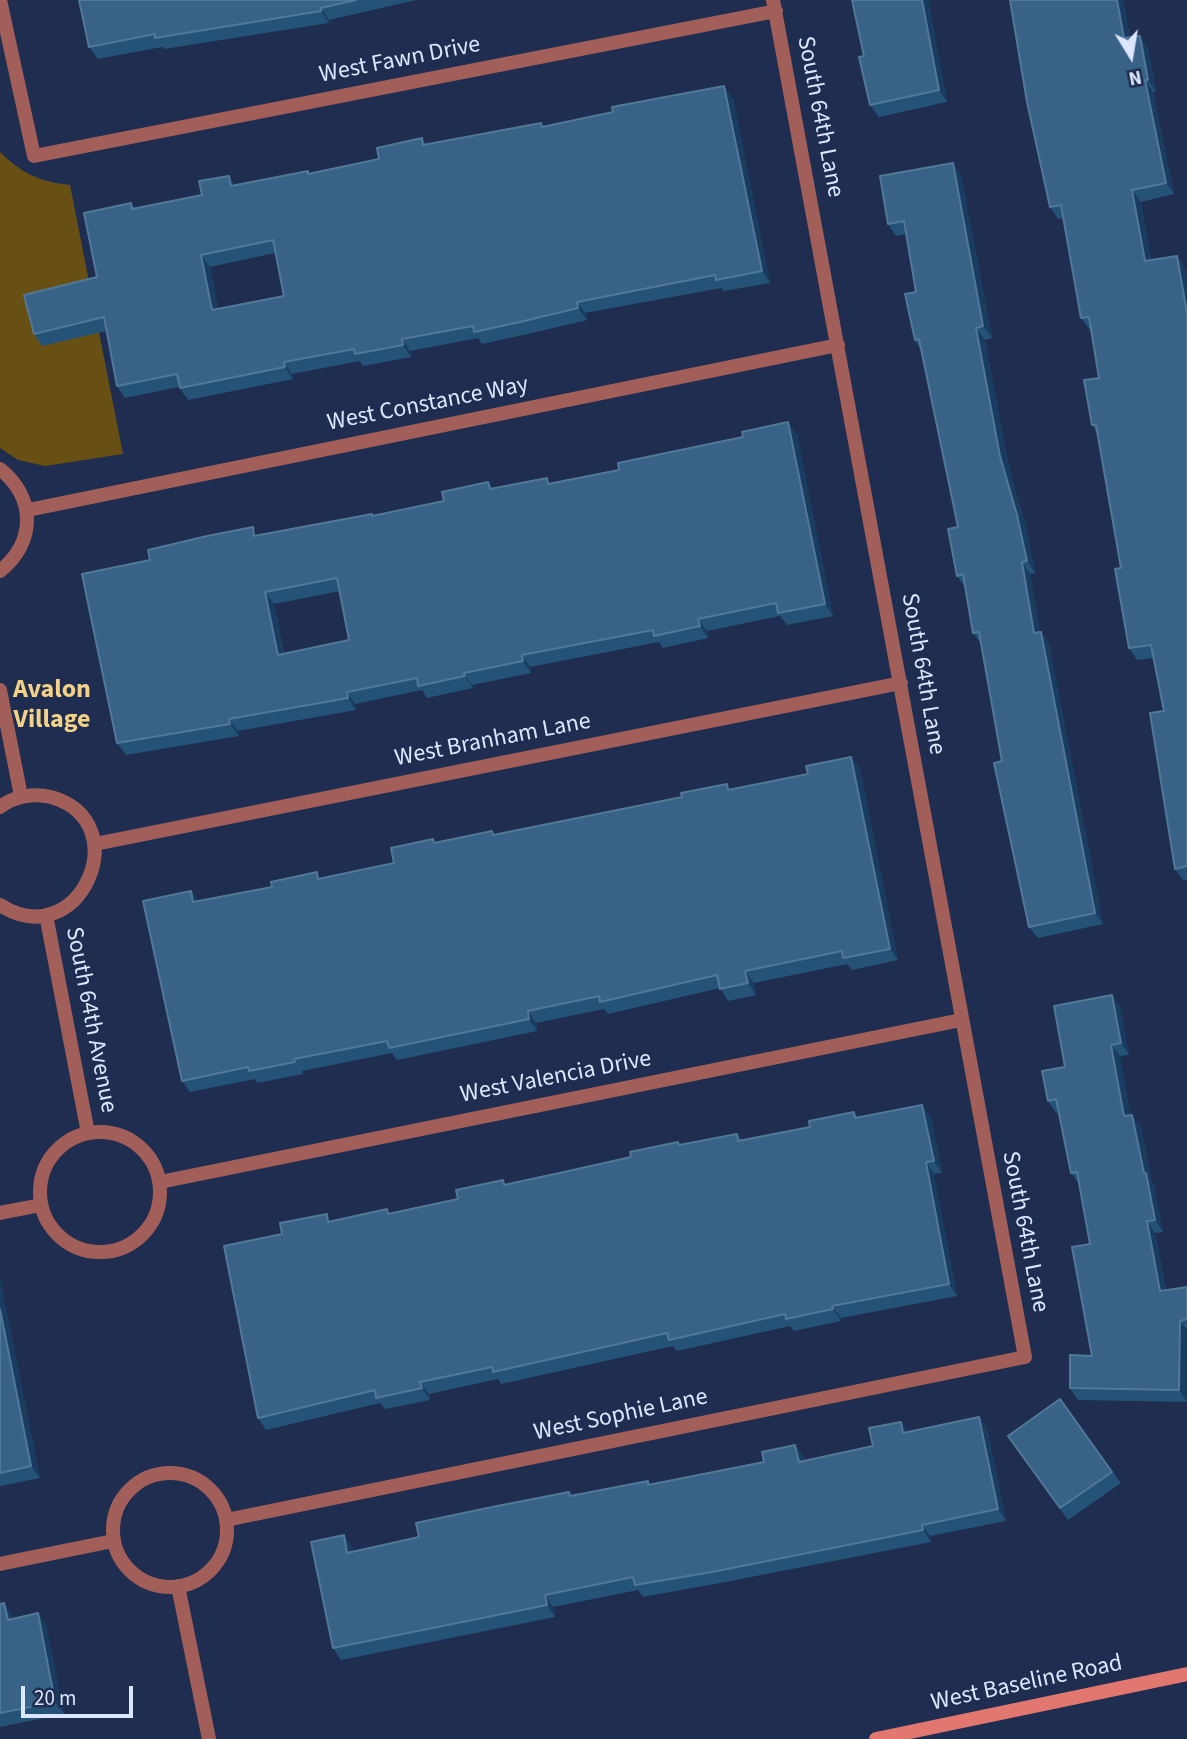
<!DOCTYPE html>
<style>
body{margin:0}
#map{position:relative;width:1187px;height:1739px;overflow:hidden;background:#1e2d50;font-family:"Source Sans 3",sans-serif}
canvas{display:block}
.north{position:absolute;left:1096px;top:21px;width:70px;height:70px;-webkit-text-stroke:5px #1e2d50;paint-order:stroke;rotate:169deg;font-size:19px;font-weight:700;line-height:28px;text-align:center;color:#dce7ff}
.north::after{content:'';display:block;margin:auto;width:24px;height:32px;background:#dce7ff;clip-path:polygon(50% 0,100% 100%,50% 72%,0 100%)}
.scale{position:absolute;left:21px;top:1686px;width:112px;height:32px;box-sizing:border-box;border:4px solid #dce7ff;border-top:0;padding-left:9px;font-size:21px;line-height:24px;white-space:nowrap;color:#dce7ff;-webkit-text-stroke:5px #1e2d50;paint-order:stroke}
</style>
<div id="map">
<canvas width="1187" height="1739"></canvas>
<div class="north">N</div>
<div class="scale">20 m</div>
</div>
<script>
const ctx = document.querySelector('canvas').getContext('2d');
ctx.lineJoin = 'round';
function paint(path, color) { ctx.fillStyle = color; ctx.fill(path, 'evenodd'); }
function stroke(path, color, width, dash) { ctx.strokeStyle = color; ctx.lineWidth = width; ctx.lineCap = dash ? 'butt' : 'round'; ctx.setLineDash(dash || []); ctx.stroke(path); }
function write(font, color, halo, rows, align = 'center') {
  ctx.font = font + ' "Source Sans 3",sans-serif'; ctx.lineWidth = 5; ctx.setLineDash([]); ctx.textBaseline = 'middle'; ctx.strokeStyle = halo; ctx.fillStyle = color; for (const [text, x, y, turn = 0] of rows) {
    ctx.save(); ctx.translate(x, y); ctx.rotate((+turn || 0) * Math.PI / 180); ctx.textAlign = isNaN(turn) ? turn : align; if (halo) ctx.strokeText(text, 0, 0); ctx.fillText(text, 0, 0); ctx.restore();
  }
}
paint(new Path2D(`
 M0 152C21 173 40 182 70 185L123 454 45 466 18 460 0 448Z`), '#685015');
stroke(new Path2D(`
 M0 0 34 156 776 11
 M0 469C36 498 36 542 0 571
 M28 510 838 345
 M0 690 21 796
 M0 807C14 796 34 793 51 797 139 822 79 956 0 905
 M95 844 901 683
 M46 915 88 1133
 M40 1192a60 60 0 1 1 120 0a60 60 0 1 1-120 0Z
 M160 1182 961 1020
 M0 1213 41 1205
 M113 1530a57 57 0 1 1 114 0a57 57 0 1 1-114 0Z
 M226 1520 1025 1357 773 0
 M0 1564 113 1541
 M178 1586 209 1739`), '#a25f59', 14);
stroke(new Path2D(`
 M876 1739 1187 1674`), '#e2776f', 14);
paint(new Path2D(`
 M79 0H416L329 20V23L164 49 162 47 98 59 89 47Z
 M928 0 947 102 879 117 870 105 864 56Z
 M1010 0H1123L1130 37 1148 48 1156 92H1153L1174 194 1141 202 1151 260 1177 256 1185 268 1187 277V880H1183L1175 869 1164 711 1153 658 1137 660 1129 648 1121 568 1097 433 1092 425 1099 378 1091 330H1090L1081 318 1063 218 1058 219 1050 207Z
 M733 98 770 283 724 291 721 288 585 313 587 320 528 334 482 344 478 338 410 351 411 357 363 366 360 361 292 374 293 379 188 400 179 387 125 398 117 386 106 331 42 346 34 334 97 277 131 203 135 208 202 195 236 185 310 173 379 159 422 138 426 145 541 123 543 127ZM275 253 284 296 218 309 210 267Z
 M953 163 961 175 992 338 985 340 1009 468 1026 527 1035 573 1030 574 1040 632 1049 644 1103 924 1038 938 1029 927 981 644 973 633 965 587 957 576 958 527 921 350 915 340 916 292 906 234 896 236 888 224Z
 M797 434 833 616 787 625 780 616 707 631 708 638 663 648 659 642 530 667 531 673 472 685 473 688 427 698 422 690 355 704 356 710 238 731 239 736 126 755 117 743 150 560 258 535 373 516 444 501 488 482 493 489 550 483ZM340 591 349 640 284 653 274 604Z
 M851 757 860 769 898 960 852 970 847 964 754 983 756 995 728 1001 720 988 608 1014 604 1009 536 1023 537 1031 397 1060 392 1053 302 1071 303 1074 257 1083 255 1079 190 1092 182 1081 191 891 198 901 321 878 394 863 436 843 492 831 495 835 808 774Z
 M1112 995 1120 1007 1129 1055 1120 1056 1130 1115 1141 1127 1151 1179 1154 1185 1163 1232 1155 1233 1166 1290 1187 1287V1402L1078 1400 1070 1388 1092 1356 1090 1244 1080 1185 1071 1173 1059 1112 1056 1113 1048 1101 1065 1067Z
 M922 1105 931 1117 942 1173 934 1174 957 1296 841 1318V1321L794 1331 790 1326 677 1351 673 1346 501 1384 498 1379 429 1394 430 1400 385 1409 380 1403 266 1430 258 1418 282 1234 332 1221 390 1214 458 1199 506 1184 631 1157 678 1142 680 1145 737 1134 742 1141 810 1127 854 1112 857 1117Z
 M0 1280 40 1478 0 1486Z
 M1060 1399 1121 1483 1068 1520 1008 1436Z
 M979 1417 987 1428 1006 1521 930 1536 931 1542 720 1583 643 1597 638 1590 553 1607 555 1617 341 1660 333 1648 352 1547 353 1552 419 1537 571 1496 648 1481 650 1484 764 1462 795 1445 803 1456 804 1461 873 1446 901 1422 908 1432Z
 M4 1603 12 1615 13 1619 38 1613 46 1625 64 1714 0 1727V1604Z`), '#245377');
paint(new Path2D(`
 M922 0H928L947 102 939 90Z
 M1117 0H1123L1132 50 1124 38Z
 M321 8 329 20V23L321 11Z
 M1140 36 1148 48 1156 92 1148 80Z
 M1145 80 1153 92 1174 194 1166 183Z
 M724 86 733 98 770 283 762 271Z
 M953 163 961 175 992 338 983 326Z
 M229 176 237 187 231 186Z
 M1132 190 1141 202 1153 273 1145 261Z
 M201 255 210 267 220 322 212 310Z
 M1177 256 1185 268 1187 277V313Z
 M577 302 585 313 587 320 578 308Z
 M976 328 985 340 1009 468 1026 527 1035 573 1027 561 1000 456Z
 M402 339 410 351 411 357 403 345Z
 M284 362 292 374 293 379 285 367Z
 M788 422 797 434 833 616 825 604Z
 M1022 562 1030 574 1042 645 1034 633Z
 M265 592 274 604 286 666 278 655Z
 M698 619 707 631 708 638 700 626Z
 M1041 632 1049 644 1103 924 1095 913Z
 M522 655 530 667 531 673 523 661Z
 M464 673 472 685 473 688 465 676Z
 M347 692 355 704 356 710 348 698Z
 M229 719 238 731 239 736 230 724Z
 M851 757 860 769 898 960 890 949Z
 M191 891 200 903 193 902Z
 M745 971 754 983 756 995 748 983Z
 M1112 995 1120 1007 1129 1055 1121 1043Z
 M528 1011 536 1023 537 1031 529 1019Z
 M1111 1045 1120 1056 1133 1128 1124 1116Z
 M922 1105 931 1117 942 1173 934 1161Z
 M1132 1115 1141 1127 1151 1179 1154 1185 1163 1232 1155 1220 1144 1173Z
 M926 1162 934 1174 957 1296 949 1284Z
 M1147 1221 1155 1233 1168 1303 1160 1291Z
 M0 1280 40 1478 31 1466 0 1309Z
 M832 1306 841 1318V1321L833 1309Z
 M1180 1321 1187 1330V1402L1179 1390Z
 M420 1382 429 1394 430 1400 422 1388Z
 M979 1417 987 1428 1006 1521 998 1509Z
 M901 1422 909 1433H903Z
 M795 1445 803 1456 807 1474 799 1462Z
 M922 1525 930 1536 931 1542 923 1530Z
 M344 1535 352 1547 355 1565 347 1553Z
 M545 1595 553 1607 555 1617 547 1605Z
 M4 1603 12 1615 16 1632 8 1620Z
 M38 1613 46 1625 64 1714 55 1702Z`), '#193d61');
const building = new Path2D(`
 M79 0H356L321 8V11L155 38V34L89 47Z
 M852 0H922L939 90 870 105 859 57 864 56Z
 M1010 0H1117L1124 38 1140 36 1148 80H1145L1166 183 1132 190 1145 261 1177 256 1187 313V866L1175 869 1150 713 1164 711 1151 645 1129 648 1115 569 1121 568 1096 425H1092L1084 380 1099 378 1089 317 1081 318 1061 205 1050 207 1027 102Z
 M724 86 762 271 716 280 715 275 577 302 578 308 520 322 474 332 473 326 402 339 403 345 355 354 354 349 284 362 285 367 180 388 177 374 117 386 104 317 34 334 24 295 97 277 84 213 131 203 132 209 202 195 199 181 229 176 231 186 308 171V174L379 159 377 148 422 138 423 145 541 123 542 127 613 112 612 107ZM273 240 284 296 212 310 201 255Z
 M953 163 983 326 976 328 1000 456 1017 515 1027 561 1022 562 1034 633 1041 632 1095 913 1029 927 994 763 1002 761 979 632 973 633 963 574 957 576 948 529 958 527 919 339 915 340 905 294 916 292 904 221 888 224 880 176Z
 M788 422 825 604 778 613 776 603 698 619 700 626 654 636 653 630 522 655 523 661 464 673 465 676 418 686 417 678 347 692 348 698 229 719 230 724 117 743 82 574 150 560 148 550 207 536 253 527 254 536 372 514V516L444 501 442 492 488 482 490 489 547 478 548 484 619 470 618 463 743 437 742 432ZM337 578 349 640 278 655 265 592Z
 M851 757 890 949 843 958 842 951 745 971 748 983 720 989 717 975 600 1002 599 996 528 1011 529 1019 389 1048 387 1041 294 1059 295 1062 249 1071 248 1067 182 1081 143 901 191 891 193 902 272 887 271 882 317 872 318 879 394 863 391 848 433 839 434 843 492 831 493 835 682 797 681 793 727 784 728 790 808 774 806 766Z
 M1112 995 1121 1043 1111 1045 1124 1116 1132 1115 1144 1173H1146L1155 1220 1147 1221 1160 1291 1187 1287V1319L1180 1321 1179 1390 1070 1388V1355L1092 1356 1072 1247 1090 1244 1077 1172 1071 1173 1056 1099 1048 1101 1042 1071 1065 1067 1054 1006Z
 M922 1105 934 1161 926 1162 949 1284 832 1306 833 1309 786 1319 785 1314 669 1340 667 1333 493 1372 492 1367 420 1382 422 1388 376 1398 375 1390 258 1418 224 1246 282 1234 280 1223 327 1214 328 1222 387 1209 388 1214 458 1199 456 1190 503 1180 504 1185 573 1170 631 1157 630 1152 678 1142 679 1145 737 1134 738 1141 810 1127 809 1121 854 1112 855 1118Z
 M0 1309 31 1466 0 1473Z
 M1060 1399 1112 1472 1060 1508 1008 1436Z
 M979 1417 998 1509 922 1525 923 1530 712 1572 635 1585 633 1577 545 1595 547 1605 333 1648 311 1542 344 1535 347 1553 419 1537 416 1523 492 1507 569 1492 570 1496 648 1481V1485L764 1462 762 1452 795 1445 799 1462 873 1446 869 1428 901 1422 903 1433Z
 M4 1603 8 1620 38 1613 55 1702 0 1713V1604Z`);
paint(building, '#386386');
stroke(building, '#517899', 2);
write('24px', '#dce7ff', '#1e2d50', [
 ["West Fawn Drive",400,61,-11],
 ["South 64th Lane",819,117,79],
 ["West Constance Way",428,405,-11],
 ["South 64th Lane",922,674,80],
 ["West Branham Lane",493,741,-11],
 ["South 64th Avenue",90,1020,79],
 ["West Valencia Drive",556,1078,-11],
 ["South 64th Lane",1024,1232,79],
 ["West Sophie Lane",621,1416,-12],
 ["West Baseline Road",1027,1684,-12]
]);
write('bold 26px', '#f3d187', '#1e2d50', [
 ["Avalon",52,691],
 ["Village",52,721]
]);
</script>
